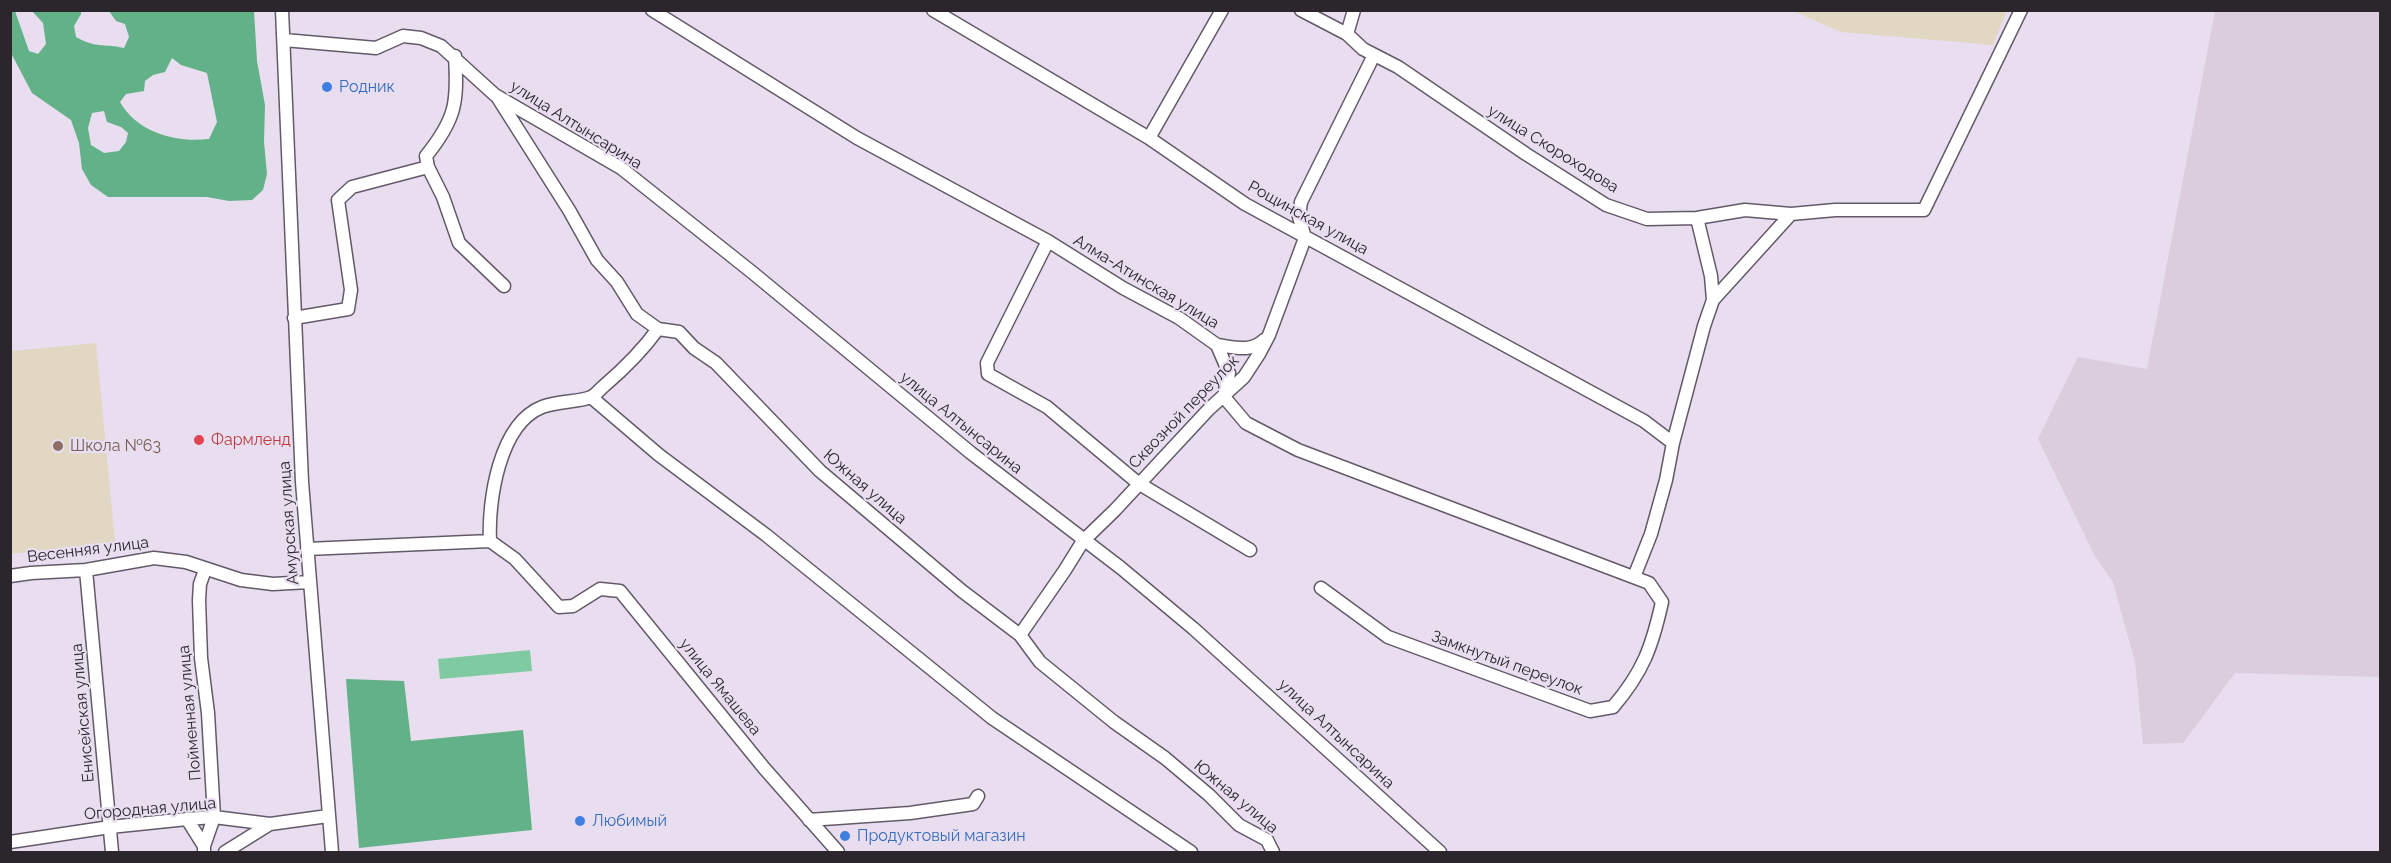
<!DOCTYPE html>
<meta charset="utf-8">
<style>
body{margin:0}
#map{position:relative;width:2391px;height:863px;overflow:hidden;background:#e8deef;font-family:Raleway,sans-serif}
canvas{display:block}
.frame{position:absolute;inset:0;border:12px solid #2a262c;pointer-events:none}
</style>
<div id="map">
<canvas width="2391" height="863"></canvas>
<div class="frame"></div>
</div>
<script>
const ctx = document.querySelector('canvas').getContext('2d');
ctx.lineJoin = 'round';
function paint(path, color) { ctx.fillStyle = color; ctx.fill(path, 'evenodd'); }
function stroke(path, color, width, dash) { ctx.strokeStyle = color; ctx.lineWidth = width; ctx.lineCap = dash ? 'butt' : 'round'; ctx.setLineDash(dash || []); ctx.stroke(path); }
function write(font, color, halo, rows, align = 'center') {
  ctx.font = font + ' Raleway,sans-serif'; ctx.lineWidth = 4.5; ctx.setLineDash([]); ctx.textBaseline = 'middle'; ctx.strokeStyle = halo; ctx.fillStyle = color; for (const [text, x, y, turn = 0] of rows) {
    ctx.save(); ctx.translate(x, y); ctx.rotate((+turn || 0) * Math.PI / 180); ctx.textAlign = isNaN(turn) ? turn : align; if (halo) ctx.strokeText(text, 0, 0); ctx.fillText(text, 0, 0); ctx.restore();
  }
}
paint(new Path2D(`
 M2215 11H2380V677L2235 673 2183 743 2143 744 2135 662 2113 582 2095 556 2038 439 2078 357 2147 369Z`), '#dbccde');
paint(new Path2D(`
 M1793 11H2007L1993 45 1841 32Z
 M96 343 115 542 11 554V351Z`), '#e2d7c3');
paint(new Path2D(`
 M530 650 532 671 440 679 438 659Z`), '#80caa2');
paint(new Path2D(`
 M11 10 15 11 29 51 38 54 46 44 43 23 32 11H81V14L74 26 76 37C97 49 103 43 124 48L129 37 125 24 116 21 109 11H254L257 61 265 105 264 142 267 174 263 190 252 200 229 201 207 197H108L91 185 82 169 79 143 71 120 32 93 11 53ZM172 58 181 65 207 73 217 122 209 139C175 143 137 132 120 102L126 94 144 91 145 81 153 75 165 72ZM104 111 107 122 121 127 128 133 126 142 119 151 104 153 91 145 88 128 92 113Z
 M346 679 404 681 411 741 523 730 532 830 359 848Z`), '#63b188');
const minor = new Path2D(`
 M282 10 302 482 332 852
 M652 10 857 138 1048 241 1123 288 1179 318 1217 345 1229 373 1224 397 1246 423 1298 450 1649 583 1662 602C1652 647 1643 672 1613 707L1590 711 1388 637 1321 588
 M933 10 1149 138 1245 204 1644 421 1673 443
 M1301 10 1347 34 1363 49 1398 67 1526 154 1606 205 1647 219 1697 218 1745 210 1791 214 1835 210H1924L2021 10
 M1347 34 1354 10
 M284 40 376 48 403 36 421 38 441 46 495 95 621 168 753 273 971 453 1121 568 1194 629 1440 852
 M498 98 569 210 597 260 617 282 637 314 658 329 679 332 694 348 716 363 820 471 962 591 1020 635 1040 662 1114 722 1165 758 1209 795 1239 825 1267 840 1273 852
 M1149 138 1222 10
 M428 167 426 156C456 119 458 102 455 56
 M1048 241 987 363 988 374 1047 407 1138 483 1250 550
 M1713 300 1791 214
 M294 318 348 309 351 290 338 200 352 187 428 167 443 197 459 243 504 286
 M1217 345C1234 347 1251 353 1264 340
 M591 397 659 455 766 535 992 718 1191 852
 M490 541C488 501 499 424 542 407 557 401 580 402 591 397 596 395 601 388 605 385 626 367 642 351 658 329
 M307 549 490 541 515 559 559 607 573 606 600 589 620 591 764 768 838 852
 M86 570 112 852
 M10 576 31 573 86 570 154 558 186 562 241 580 273 584 309 582
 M1634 577 1651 534 1666 480 1673 443 1704 326 1713 300 1711 276 1697 218
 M1020 635 1065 570 1083 541 1115 510 1209 409 1244 377 1259 354 1269 335 1305 238 1299 217 1301 202 1374 55
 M187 819 204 846
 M809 820 910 813 973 804 978 796
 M10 842 110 827 187 819 214 817 270 824 328 816
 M204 852V846L214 817 208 713 201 658 199 600 200 584 205 570
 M225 852 270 824`);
stroke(minor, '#635a68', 15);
stroke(minor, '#fff', 12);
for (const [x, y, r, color] of [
 [327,87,6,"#3f7fe0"],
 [199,440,6,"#e0444e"],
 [58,446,6,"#8d6e63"],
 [580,821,6,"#3f7fe0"],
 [845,836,6,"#3f7fe0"]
]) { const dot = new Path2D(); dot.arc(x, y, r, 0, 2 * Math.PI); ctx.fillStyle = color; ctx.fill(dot); stroke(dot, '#e8deef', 2); }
write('16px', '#366cbe', '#e8deef', [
 ["Родник",339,87],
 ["Любимый",592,821],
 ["Продуктовый магазин",857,836]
], 'left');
write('16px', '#2a262c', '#e8deef', [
 ["улица Алтынсарина",576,125,32],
 ["улица Скороходова",1553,149,32],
 ["Рощинская улица",1308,218,29],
 ["Алма-Атинская улица",1146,282,31],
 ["Сквозной переулок",1184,412,-46],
 ["улица Алтынсарина",961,423,39],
 ["Южная улица",865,487,41],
 ["Амурская улица",289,523,-94],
 ["Весенняя улица",88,550,-7],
 ["Замкнутый переулок",1507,663,20],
 ["улица Ямашева",720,687,51],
 ["Енисейская улица",83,713,-95],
 ["Пойменная улица",190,713,-95],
 ["улица Алтынсарина",1336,734,43],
 ["Южная улица",1236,797,40],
 ["Огородная улица",150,809,-5]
]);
write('16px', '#be3a42', '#e8deef', [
 ["Фармленд",211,440]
], 'left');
write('16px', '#785e54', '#e8deef', [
 ["Школа №63",70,446]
], 'left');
</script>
